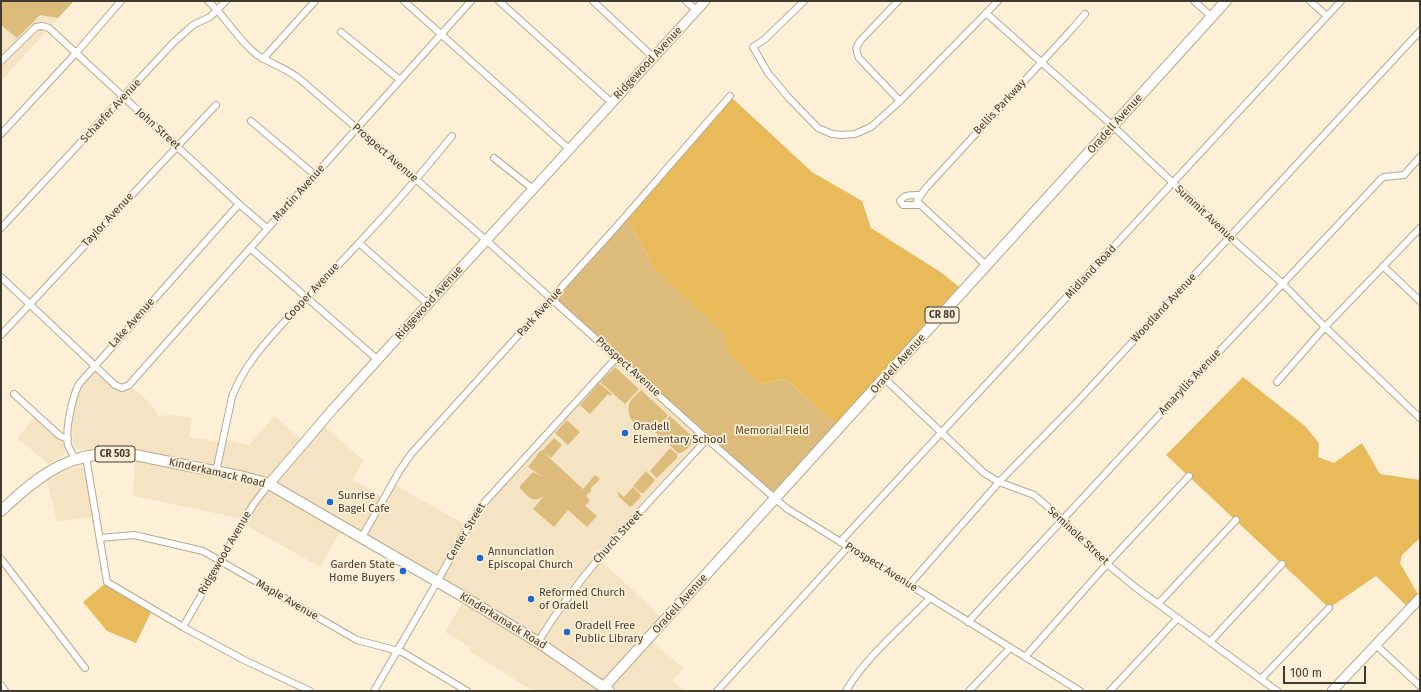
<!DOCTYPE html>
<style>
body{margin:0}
#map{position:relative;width:1421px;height:692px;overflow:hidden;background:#fef0d6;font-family:"Fira Sans",sans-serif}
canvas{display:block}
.frame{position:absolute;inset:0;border:2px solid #403b31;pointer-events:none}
.scale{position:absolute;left:1283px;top:666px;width:83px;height:18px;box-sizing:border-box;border:2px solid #403b31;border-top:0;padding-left:5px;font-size:12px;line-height:14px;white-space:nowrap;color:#403b31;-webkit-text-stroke:3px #fef0d6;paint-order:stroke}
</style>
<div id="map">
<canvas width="1421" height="692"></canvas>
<div class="frame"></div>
<div class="scale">100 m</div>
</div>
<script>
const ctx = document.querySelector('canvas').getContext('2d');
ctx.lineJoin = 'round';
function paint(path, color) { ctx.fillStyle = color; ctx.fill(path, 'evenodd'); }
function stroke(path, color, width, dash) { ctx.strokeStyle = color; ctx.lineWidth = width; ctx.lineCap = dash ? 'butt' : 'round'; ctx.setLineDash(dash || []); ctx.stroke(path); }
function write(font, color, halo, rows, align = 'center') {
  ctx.font = font + ' "Fira Sans",sans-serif'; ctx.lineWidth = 3.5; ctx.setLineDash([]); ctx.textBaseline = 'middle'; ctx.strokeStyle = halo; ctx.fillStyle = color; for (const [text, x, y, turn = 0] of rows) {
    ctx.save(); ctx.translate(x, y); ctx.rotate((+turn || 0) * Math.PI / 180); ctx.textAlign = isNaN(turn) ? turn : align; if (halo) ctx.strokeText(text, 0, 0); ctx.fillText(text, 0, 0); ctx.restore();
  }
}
paint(new Path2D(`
 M1 1H74L1 81Z
 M617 357 707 439 598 558 665 620 648 639 684 668 672 681 685 691H533L469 651 471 647 445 632 465 598 343 527 320 567 242 523 244 519 133 496 135 455 104 454 83 449 78 450 74 446 72 433 69 424 73 398 95 365 115 385H129L151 404 159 416 171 415 192 418 189 437 221 442 222 439 249 445 274 416 305 442 321 423 363 460 353 480 384 498 393 484 468 526 482 505Z
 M37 415 64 444 65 452 64 455 49 464 17 438Z
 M79 466 84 469 91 484 96 516 57 522 47 480 62 472Z`), '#f5e4c3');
paint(new Path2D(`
 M1 1H74L58 18 40 15 17 38 1 25Z
 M626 216 654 268 726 335 760 384 786 379 840 427 776 499 552 299Z
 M615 367 639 389 625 404 600 382Z
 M599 383 612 394 610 396 608 394 590 414 580 405Z
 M641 390 668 415C665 419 662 424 657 427 641 435 623 419 630 402 632 398 637 394 641 390Z
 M670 416 695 439 687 449 681 453H678L655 432Z
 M567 420 580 432 568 445 555 433Z
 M554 438 562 445 551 458 542 451Z
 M670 448 677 454V458L657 478 650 471Z
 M541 450 583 489 595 475 600 479 591 488V491L586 496 590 500 585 506 597 516 587 527 568 510 554 527 533 509 544 496C532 504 529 497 520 488V486L533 472 543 477 528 467Z
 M646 471 655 480 644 493H641L633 486Z
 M633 487 640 494 641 497 632 506 630 507 619 497 618 494V492L624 497Z`), '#ddbb7a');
paint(new Path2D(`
 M730 96 812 172 862 201 871 228 942 273 964 291 840 427 786 379 760 384 728 352 725 335 654 268 626 216Z
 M1243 377 1305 426 1319 443 1318 457 1334 463 1362 443 1380 474 1420 480V538L1402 555 1400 563 1420 598 1410 609 1376 576 1329 608 1166 455Z
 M107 582 153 608 136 643 107 631 83 602Z`), '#e9ba5a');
const street = new Path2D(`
 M208 1C226 17 237 39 256 54 270 64 287 68 301 80L486 240 707 439 786 508 1080 691
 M404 1 569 149
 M499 1 612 103
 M593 1 653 57
 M686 1 697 11
 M804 1 765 39 753 47 768 73 788 97 818 128 832 134 841 135 855 134 871 127 900 101 998 1
 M898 1 861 40C856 46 855 50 859 58L900 101
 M1194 1 1212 17
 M1310 1 1327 16
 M986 13 1113 126 1230 237 1283 284 1325 327 1420 418
 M341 32 400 80
 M263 59 315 1
 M1 61 36 27 42 26 49 28 239 204 267 228
 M251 121 315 175
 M1 134 76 53 121 1
 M494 158 533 189
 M920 195C912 195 904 194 900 201L903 205H920
 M1 228 173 43 193 25 210 17 226 1
 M359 243 428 304
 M250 248 378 360
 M987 266 925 209 917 201 925 189 1072 29 1085 14
 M1383 266 1420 301
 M1 277 115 385 122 388 129 385 315 175 471 1
 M1 335 216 105
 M884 378 984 473 999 482 1034 495 1054 512 1107 564 1135 587 1277 691
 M1277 382 1325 327 1420 228
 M14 394 60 436 68 439
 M86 457 107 582 183 627 244 660 310 691
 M75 460C73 455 70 450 68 445 65 431 72 397 79 384L239 204
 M216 472 232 397C243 367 264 344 285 321 309 295 334 270 358 244 391 209 422 173 452 136
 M362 537 400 470 411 454 617 226 730 96
 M100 538 134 535 203 551 357 640 402 652 467 691
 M840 542 1341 1
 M1 559 85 668
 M909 585 999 482 1077 402 1420 31
 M1158 604 1236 520
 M968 622 1152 423 1381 179 1384 177 1404 175 1420 157
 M183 627 253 505 269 484
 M538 642C584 566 648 504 707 439
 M1210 642 1282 564
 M1376 645 1420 686
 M1025 657 1107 564 1189 476
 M1261 679 1329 608
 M1 685 5 691
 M374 691 437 582 463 535 482 505 617 357
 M717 691 848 547
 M846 691C864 659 904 625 930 598
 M969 691 1010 648
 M1110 691 1177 619`);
const secondary = new Path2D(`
 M269 484 333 409 428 304 705 1
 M1332 691 1420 598`);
const primary = new Path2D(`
 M1 511C42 472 75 447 135 455L244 477 269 484 464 597 538 642 609 691
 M604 687 1226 1`);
stroke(street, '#b6a990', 8);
stroke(secondary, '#b6a990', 11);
stroke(primary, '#b6a990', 12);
stroke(street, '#fff', 6);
stroke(secondary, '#fff', 9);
stroke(primary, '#fff', 10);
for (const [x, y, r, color] of [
 [625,433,4,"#2066d1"],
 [330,502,4,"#2066d1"],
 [480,558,4,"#2066d1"],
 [403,571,4,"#2066d1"],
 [531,599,4,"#2066d1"],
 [567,632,4,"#2066d1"]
]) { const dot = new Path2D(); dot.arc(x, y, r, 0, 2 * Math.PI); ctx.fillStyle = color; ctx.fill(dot); stroke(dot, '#fef0d6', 1.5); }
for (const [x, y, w] of [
 [942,315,34],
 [115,454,40]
]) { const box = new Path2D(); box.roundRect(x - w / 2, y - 8, w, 16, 3); ctx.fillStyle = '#fef0d6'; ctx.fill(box); stroke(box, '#403b31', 1); }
write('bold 10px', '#403b31', null, [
 ["CR 80",942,315],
 ["CR 503",115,454]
]);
write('11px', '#403b31', '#fef0d6', [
 ["Ridgewood Avenue",648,63,-47],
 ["Bellis Parkway",1000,107,-47],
 ["Schaefer Avenue",111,111,-47],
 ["Oradell Avenue",1115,124,-48],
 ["John Street",158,129,42],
 ["Prospect Avenue",385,153,41],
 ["Martin Avenue",299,193,-48],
 ["Summit Avenue",1205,214,43],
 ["Taylor Avenue",108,220,-47],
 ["Midland Road",1091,272,-47],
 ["Cooper Avenue",312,292,-47],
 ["Ridgewood Avenue",429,303,-48],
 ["Woodland Avenue",1164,308,-47],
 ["Park Avenue",540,312,-48],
 ["Lake Avenue",132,323,-48],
 ["Oradell Avenue",898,364,-48],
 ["Prospect Avenue",628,367,42],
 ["Amaryllis Avenue",1190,382,-47],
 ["Kinderkamack Road",217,473,13],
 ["Center Street",466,532,-59],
 ["Seminole Street",1078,536,43],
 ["Church Street",618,537,-48],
 ["Ridgewood Avenue",225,553,-60],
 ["Prospect Avenue",881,567,32],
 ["Maple Avenue",287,600,30],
 ["Oradell Avenue",680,604,-48],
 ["Kinderkamack Road",503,621,31]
]);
write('11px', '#403b31', '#fef0d6', [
 ["Oradell",633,427],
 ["Elementary School",633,440],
 ["Sunrise",338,496],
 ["Bagel Cafe",338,509],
 ["Annunciation",488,552],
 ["Episcopal Church",488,565],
 ["Garden State",395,565,"right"],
 ["Home Buyers",395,578,"right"],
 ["Reformed Church",539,593],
 ["of Oradell",539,606],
 ["Oradell Free",575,626],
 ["Public Library",575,639]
], 'left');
write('11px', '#5e4a22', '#fef0d6', [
 ["Memorial Field",772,431]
]);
</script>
